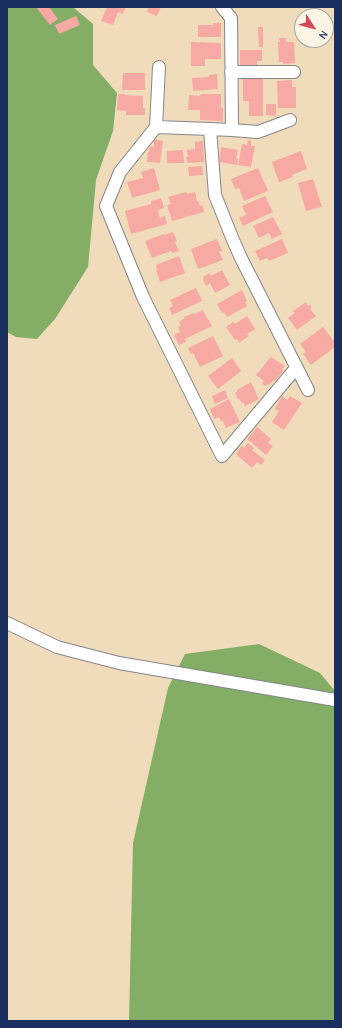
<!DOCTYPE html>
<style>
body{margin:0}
#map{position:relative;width:342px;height:1028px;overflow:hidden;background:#f0dbba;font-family:"Comic Neue",sans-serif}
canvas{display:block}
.frame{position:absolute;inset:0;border:8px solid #1b2f5e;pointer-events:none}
.north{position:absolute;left:294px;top:8px;width:40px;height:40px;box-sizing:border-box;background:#fcf5e5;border:1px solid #a2a6af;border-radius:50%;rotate:126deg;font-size:11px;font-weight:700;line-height:16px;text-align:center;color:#1b2f5e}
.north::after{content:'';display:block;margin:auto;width:14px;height:18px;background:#d1495b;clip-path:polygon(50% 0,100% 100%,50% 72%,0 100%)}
</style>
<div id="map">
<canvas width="342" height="1028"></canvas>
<div class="frame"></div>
<div class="north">N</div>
</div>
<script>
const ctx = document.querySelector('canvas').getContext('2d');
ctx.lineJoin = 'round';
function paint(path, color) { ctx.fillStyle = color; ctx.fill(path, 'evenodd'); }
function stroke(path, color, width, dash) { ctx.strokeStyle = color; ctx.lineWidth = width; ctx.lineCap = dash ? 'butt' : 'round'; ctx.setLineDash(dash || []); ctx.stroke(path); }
paint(new Path2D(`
 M7 7H73L93 24V65L117 93 113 131 96 180 88 267 55 319 37 339 16 337 7 332Z
 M259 644 320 673 335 691V1021H129L133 843 168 688 185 654Z`), '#84ae66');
paint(new Path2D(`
 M36 7H49L58 19 50 25Z
 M107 7H123L125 8 123 14 118 12 113 25 101 21Z
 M149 7H161L157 16 147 12Z
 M76 16 80 25 59 34 55 25Z
 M213 23H221V37H198V25H213Z
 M258 27H263V47H259Z
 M279 38H286V42H294L295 63 283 64V62H279L278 42H280Z
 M191 42 221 43V59H205V66H191Z
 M240 50H262V61H257V65H240Z
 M123 73H145V90H122Z
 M217 74 218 89 193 91 192 78 209 77V75Z
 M243 79H263V116H249V101H243Z
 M292 80V87H296V108H278L277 81Z
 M118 94H125V95L143 96V108H145V115H126V111L117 110Z
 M201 94H221V107L223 108V121L200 120V110H188L189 95 200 96Z
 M266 104H276V116L266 115Z
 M154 139 163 141 160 163 147 162 148 152 149 153 150 146 154 147Z
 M248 140 251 141V146H255L251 167 238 165 242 144 247 145Z
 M203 141 204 162 187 163 186 157H188L187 150 195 149V142Z
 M221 147 238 150 236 159H238L237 165 219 162Z
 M183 150 184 163H167V151Z
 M301 151 307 169 292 175 293 177 279 182 272 162Z
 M202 166 203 175 189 176 188 167Z
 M154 168 160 190 132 198 127 182 143 178 141 172Z
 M258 168 268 191 244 201 239 188 235 189 231 179Z
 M313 179 322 207 306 211 298 183Z
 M186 192 187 194 195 192 197 201 198 200 200 206 202 205 204 212 172 221 167 205 171 204 168 197Z
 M265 196 273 212 243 226 239 218 246 215 242 206Z
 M161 198 164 208 158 210 160 218 165 216 167 224 131 234 125 211 151 204V201Z
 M273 217 282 234 272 239 269 233 259 238 253 226Z
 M173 232 177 241 175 242 179 251 172 253 171 251 152 258 145 241 164 234 165 235Z
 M217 239 222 251H219L223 260 198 269 191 249Z
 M282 239 288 253 269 261 267 258 260 261 255 251Z
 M179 256 185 273 160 282 156 270H157L156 265Z
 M222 270 230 285 215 293 210 283 206 286 203 280 204 279 203 277 209 273 211 276Z
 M196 288 202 301 172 315 169 308 173 306 170 300Z
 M242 290 247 301 245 302 247 306 227 317 224 312 222 313 217 304Z
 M306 302 308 306 310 305 312 307 310 309 316 316 297 330 288 318 295 313 293 311Z
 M203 310 208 320H209L212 326 185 339 186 342 179 345 174 335 180 332 178 327 181 326 179 322 185 318 184 317 194 313V314Z
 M247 316 255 329 247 334 249 336 239 343 237 339 235 340 226 327 233 322 235 324Z
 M323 327 333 340 335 338V347L311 365 303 354 306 352 300 344Z
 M213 336 223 356 200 367 193 353 191 354 188 348Z
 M271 357 285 366 282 369 283 371 275 381 274 380 269 385 268 384 265 386 262 383 264 381 256 375Z
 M232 358 241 371 218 389 208 376Z
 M251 382 259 399 245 406 243 402 242 403 239 399H238L235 393 237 392V390Z
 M225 390 228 398 215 404 212 396Z
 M282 396 287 400 290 396 302 403 284 430 272 422 279 411 275 409Z
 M229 399 240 422 226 428 223 421 221 422 219 417 214 419 210 409Z
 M257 427 271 439 268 443 273 446 266 455 247 439Z
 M248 443 254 448 252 450 265 460 261 465 257 462 252 468 236 454 242 446 244 448Z`), '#f7aaa3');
const minor = new Path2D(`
 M222 7 231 18 232 130 210 129 215 195 233 240 241 258 308 390
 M159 67 156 127 120 172 106 206 143 297 222 456 296 368
 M231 72H294
 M156 127 210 129
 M232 130 258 132 290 120
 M7 623 57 647 119 663 335 700`);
stroke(minor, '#86858c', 14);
stroke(minor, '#fff', 12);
</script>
